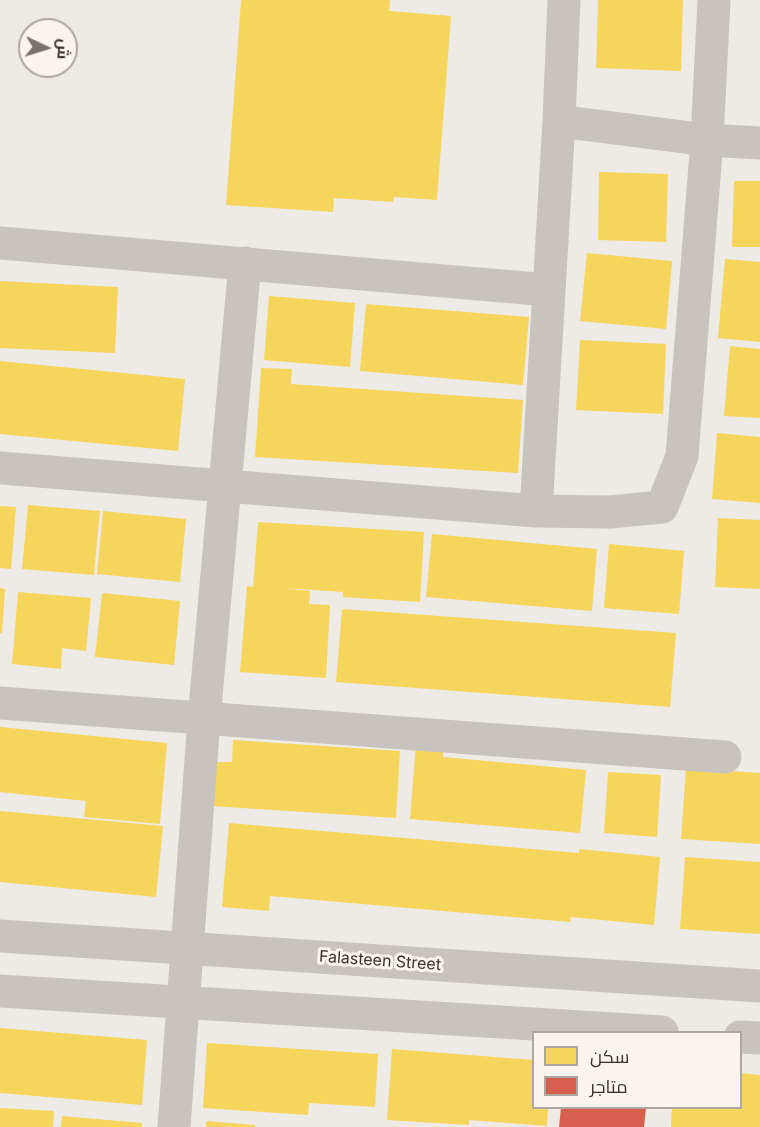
<!DOCTYPE html>
<meta charset="utf-8">
<style>
body{margin:0}
#map{position:relative;width:760px;height:1127px;overflow:hidden;background:#eeeae6;font-family:Inter,Cairo,sans-serif}
canvas{display:block}
.legend{position:absolute;left:532px;top:1031px;width:210px;height:78px;box-sizing:border-box;background:#faf4ef;border:2px solid #ada6a1;margin:0;padding:8px 10px;list-style:none;font-size:18px;color:#3a302c}
.legend li{display:flex;align-items:center;gap:12px;height:30px}
.legend b{width:30px;border:2px solid #ada6a1}
.north{position:absolute;left:18px;top:18px;width:60px;height:60px;box-sizing:border-box;background:#faf4ef;border:2px solid #ada6a1;border-radius:50%;rotate:94deg;font-size:16px;font-weight:700;line-height:24px;text-align:center;color:#3a302c}
.north::after{content:'';display:block;margin:auto;width:21px;height:27px;background:#79716d;clip-path:polygon(50% 0,100% 100%,50% 72%,0 100%)}
</style>
<div id="map">
<canvas width="760" height="1127"></canvas>
<ul class="legend">
<li><b style="height:16px;background:#f6d55c"></b>سكن</li>
<li><b style="height:16px;background:#d6604d"></b>متاجر</li>
</ul>
<div class="north">ش</div>
</div>
<script>
const ctx = document.querySelector('canvas').getContext('2d');
ctx.lineJoin = 'round';
function paint(path, color) { ctx.fillStyle = color; ctx.fill(path, 'evenodd'); }
function stroke(path, color, width, dash) { ctx.strokeStyle = color; ctx.lineWidth = width; ctx.lineCap = dash ? 'butt' : 'round'; ctx.setLineDash(dash || []); ctx.stroke(path); }
function write(font, color, halo, rows, align = 'center') {
  ctx.font = font + ' Inter,sans-serif'; ctx.lineWidth = 6; ctx.setLineDash([]); ctx.textBaseline = 'middle'; ctx.strokeStyle = halo; ctx.fillStyle = color; for (const [text, x, y, turn = 0] of rows) {
    ctx.save(); ctx.translate(x, y); ctx.rotate((+turn || 0) * Math.PI / 180); ctx.textAlign = isNaN(turn) ? turn : align; if (halo) ctx.strokeText(text, 0, 0); ctx.fillText(text, 0, 0); ctx.restore();
  }
}
paint(new Path2D(`
 M241 0H390L389 11 451 16 437 200 394 197 393 202 334 198 333 212 226 205Z
 M598 0H683L681 71 596 68Z
 M599 172 668 174 666 242 598 240Z
 M734 181H760V247H732Z
 M587 253 672 261 666 329 580 321Z
 M725 259 760 262V342L718 338Z
 M0 281 118 287 115 353 0 348Z
 M269 296 355 303 350 367 264 360Z
 M366 304 529 317 523 385 360 371Z
 M580 340 666 344 663 414 576 410Z
 M730 346 760 349V418L724 416Z
 M0 361 185 379 178 451 0 434Z
 M261 368 292 369 291 384 523 400 518 473 255 457Z
 M717 433 760 437V503L712 499Z
 M28 505 100 511 94 575 22 569Z
 M0 506 16 507 11 569 0 568Z
 M103 511 186 519 180 582 97 574Z
 M718 518 760 520V589L715 587Z
 M258 522 424 532 420 602 343 597V592L283 588 310 591 309 604 330 605 326 678 240 672 247 586 253 587Z
 M432 534 597 549 592 611 426 597Z
 M609 544 684 551 679 614 604 608Z
 M0 588 5 589 2 633H0Z
 M18 592 91 598 86 651 62 648 61 669 12 664Z
 M102 593 180 601 174 665 95 657Z
 M342 609 676 633 670 707 336 682Z
 M0 727 167 743 160 824 84 817 86 801 0 792Z
 M233 740 400 751 396 818 211 806 214 762H232Z
 M416 743 444 745 443 757 586 770 580 833 410 819Z
 M686 768 760 773V844L681 839Z
 M608 772 661 775 657 837 604 833Z
 M0 811 163 826 156 897 0 882Z
 M229 823 579 853V849L660 857 654 925 571 917 570 922 270 896 269 911 222 907Z
 M685 857 760 862V934L680 929Z
 M0 1028 147 1040 142 1105 0 1093Z
 M207 1043 378 1054 375 1107 309 1103 308 1115 203 1108Z
 M392 1049 534 1060V1108H548L547 1126 469 1120V1125L387 1120Z
 M740 1073 760 1075V1127H671L672 1108H740Z
 M0 1108 54 1111 53 1127H0Z
 M62 1116 142 1123V1127H61Z
 M206 1121 255 1125V1127H206Z`), '#f6d55c');
paint(new Path2D(`
 M561 1108H646L644 1127H559Z`), '#d6604d');
stroke(new Path2D(`
 M559 121 707 140 760 143
 M0 243 549 290
 M0 468 536 511 610 512 662 507 682 456 707 140 714 0
 M536 511 559 121 564 0
 M0 703 725 757
 M0 936 760 986
 M0 991 662 1032
 M740 1037 760 1038
 M174 1127 204 719 245 263`), '#c8c3bf', 33);
write('16px', '#3a302c', '#faf4ef', [
 ["Falasteen Street",380,961,4]
]);
</script>
